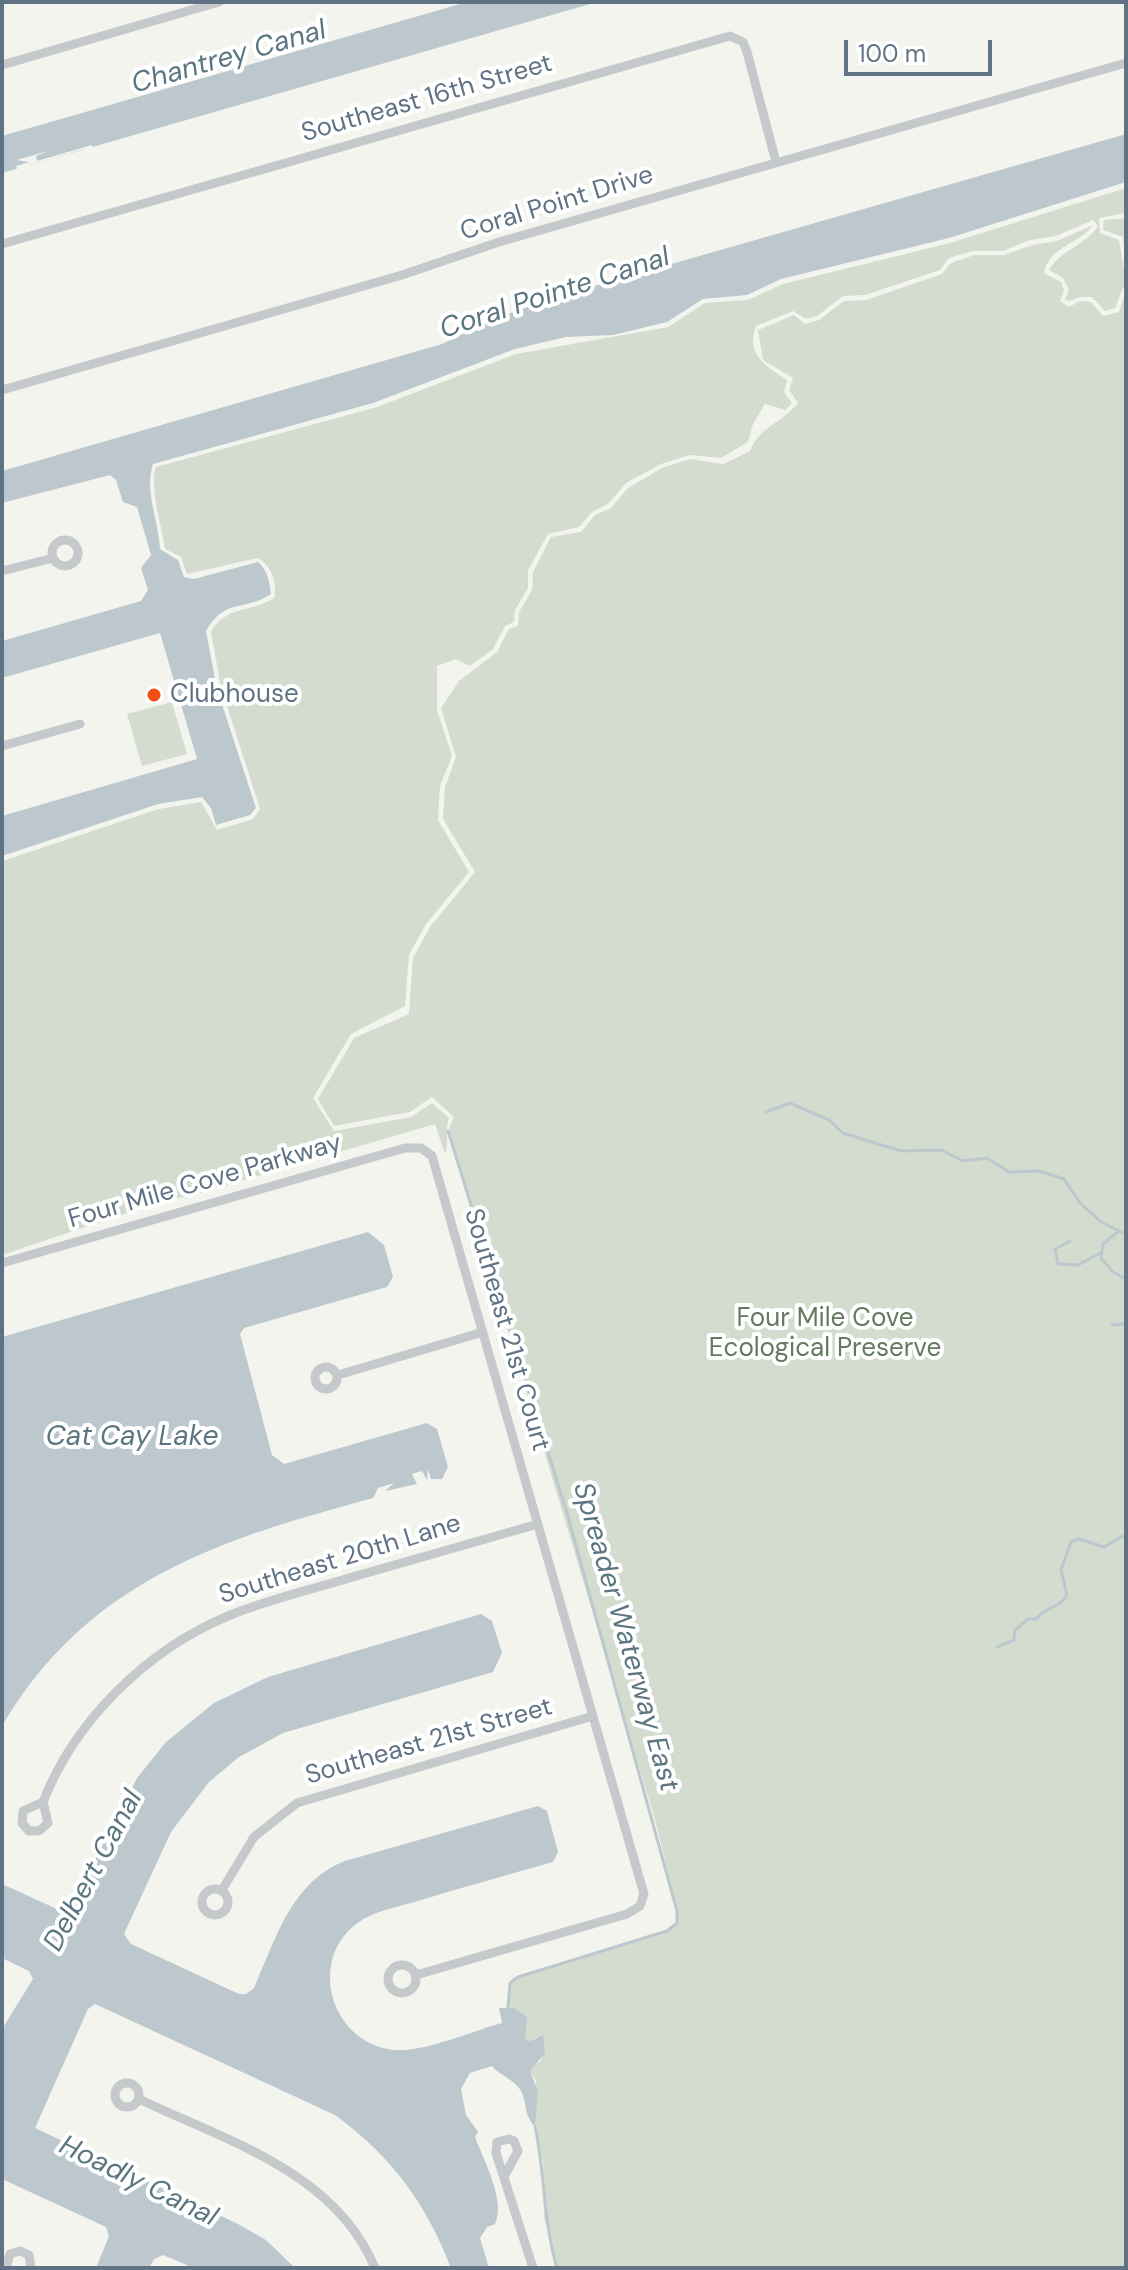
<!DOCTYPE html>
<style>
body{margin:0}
#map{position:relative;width:1128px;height:2270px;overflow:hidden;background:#f4f4ef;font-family:"DM Sans",sans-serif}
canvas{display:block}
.frame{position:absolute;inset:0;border:4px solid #607384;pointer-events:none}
.scale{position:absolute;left:844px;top:40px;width:148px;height:36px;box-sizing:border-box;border:4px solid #607384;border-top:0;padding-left:10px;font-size:24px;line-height:28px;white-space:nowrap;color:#607384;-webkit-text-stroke:6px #fff;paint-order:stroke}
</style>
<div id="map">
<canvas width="1128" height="2270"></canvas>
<div class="frame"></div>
<div class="scale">100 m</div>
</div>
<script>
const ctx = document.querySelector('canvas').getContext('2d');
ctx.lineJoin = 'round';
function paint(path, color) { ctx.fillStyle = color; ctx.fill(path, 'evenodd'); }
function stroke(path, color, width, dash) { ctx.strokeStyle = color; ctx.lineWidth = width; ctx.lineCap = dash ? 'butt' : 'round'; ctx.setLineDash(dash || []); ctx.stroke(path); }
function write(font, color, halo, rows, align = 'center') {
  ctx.font = font + ' "DM Sans",sans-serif'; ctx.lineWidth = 8; ctx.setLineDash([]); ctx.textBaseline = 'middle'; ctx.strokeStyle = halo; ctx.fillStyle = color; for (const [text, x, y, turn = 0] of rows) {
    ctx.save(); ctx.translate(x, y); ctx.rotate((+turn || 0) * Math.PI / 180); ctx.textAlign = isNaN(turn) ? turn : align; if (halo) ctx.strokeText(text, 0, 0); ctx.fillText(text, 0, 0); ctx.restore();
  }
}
paint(new Path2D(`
 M1126 188V213L1099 218 1100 233 1119 240 1126 281 1115 308 1105 311 1092 297H1080L1069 301 1065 299 1069 290 1063 278 1049 270C1061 249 1084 247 1098 226L1093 220 1056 236 1030 240 1003 251H973L949 258 940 270 865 295 843 296 817 316 806 319 793 311 756 326C745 354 766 366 787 380L784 392 792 403 786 410 765 404 753 424 748 442 721 458 690 455 661 464 626 483 608 504 592 512 579 527 548 534 528 570V588L515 610 514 622 505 626 493 649 470 666 456 659 437 666V710L452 756 440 786 438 820 469 872 426 924 409 955 405 1006 351 1034 313 1098 334 1131 411 1117 432 1103 449 1118C444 1131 450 1141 445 1154L435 1124 186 1197 144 1201 127 1213 2 1255V861L159 809 201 802 217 830 253 819 260 809 221 687 211 632C226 605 251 613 274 598 278 582 271 566 258 558L187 574 181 557 165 549C162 525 149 490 156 467L377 407 516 354 668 327 705 303 748 300 783 284 950 243Z
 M1126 218V265L1123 237 1103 230 1104 220Z
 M1093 225C1080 244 1049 246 1044 273L1061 282 1064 290 1060 301 1069 307 1080 301 1091 302 1103 316 1119 312 1126 290V2268H557L544 2217 543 2163 533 2111 536 2081 530 2071 532 2066 541 2061 537 2037 530 2041 525 2038 514 2008 508 2007 510 1983 518 1977 667 1931 677 1923V1910L655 1820 448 1131 454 1117 432 1097 410 1112 334 1126 318 1099 354 1038 409 1014 413 958 430 927 475 872 443 819 445 787 456 757 441 708 459 681 497 652 509 629 518 626 519 612 532 590 533 572 551 537 581 532 595 515 611 508 628 488 662 468 690 459 723 464 750 451C759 427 782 423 798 403L789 390 793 378 763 360 758 330 794 315 805 324 819 320 844 301 866 300 942 274 951 263 974 255H1004L1032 245 1057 241Z
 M172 702 187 754 142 766 127 714Z`), '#d4dcd0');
paint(new Path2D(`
 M467 2H597L2 173V136Z
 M1126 134V182L949 238 781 279 747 295 703 299 667 322 613 335 566 337 515 349 373 403 153 464C144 491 159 522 160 549L178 560 184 577 194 579 258 562C268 571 269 580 271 594 245 612 225 597 206 631L217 689 256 808 250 815 216 825 211 808 202 797 158 804 2 856V816L197 759 160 633 2 678V641L141 601 148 590 141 568 151 555 137 507 123 502 116 480 110 475 2 503V471L442 344 491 320 556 297Z
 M368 1232 384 1245 393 1277 387 1287 244 1328 240 1334 272 1455 284 1464 427 1423 437 1429 448 1467 442 1479C267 1529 103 1555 2 1726V1337Z
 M481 1614 492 1621 502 1653 493 1672 283 1733 239 1757 209 1782 171 1832 124 1934 131 1944 239 1994H246L254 1988C276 1939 291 1882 345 1861L538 1806 547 1811 558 1852 553 1862C508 1875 463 1887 418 1901 398 1907 373 1911 356 1924 306 1963 333 2046 396 2050 424 2052 473 2031 502 2023L499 2008H514L527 2017 525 2038 530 2041 543 2035 545 2053 530 2071 538 2091 535 2126C523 2116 528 2100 519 2088 512 2079 500 2075 492 2066L470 2073 461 2089 466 2115 478 2132 475 2137C484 2161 506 2201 495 2224L487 2227 480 2238 489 2268H451C426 2203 391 2156 335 2115L95 2004 88 2009 35 2128 238 2224 266 2240 295 2268H194L163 2255 154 2259 149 2268H96L109 2236 106 2227 2 2179V2029L33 1979 29 1971 2 1958V1884L57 1909 71 1907 137 1778 166 1742 214 1703 268 1677Z`), '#bcc8cd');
paint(new Path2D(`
 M92 145 94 150 86 153 84 149 17 169 16 166 29 162 17 160 48 151 36 156 37 161Z
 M428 1469 431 1479H442L425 1484 426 1487 387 1495V1499L378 1501 373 1499 378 1488 394 1483 385 1491 417 1484 412 1474 422 1471 427 1480Z`), '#f4f4ef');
stroke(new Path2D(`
 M766 1112 790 1103 829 1120 843 1133 901 1151 941 1150 963 1161 987 1158 1009 1172 1039 1171 1064 1179 1080 1203 1101 1222 1126 1234
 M448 1131 567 1513 677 1911V1923L667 1931 518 1977 510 1983 508 2007
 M1119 1231 1103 1244 1101 1258 1113 1272 1126 1279
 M1070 1241 1055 1249 1058 1264 1078 1265 1102 1252
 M1112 1325 1126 1324
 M997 1647 1014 1640 1015 1630 1028 1619H1036C1045 1607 1060 1608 1067 1595L1061 1570 1071 1542 1079 1539 1104 1547 1126 1534
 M535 2126C545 2173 543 2221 557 2268`), '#bcc8cd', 3);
stroke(new Path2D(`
 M2 65 219 2
 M2 244 730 36 743 42 747 52 776 162
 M2 390 402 275 499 242 1126 63
 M52 553a13 13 0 1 1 26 0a13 13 0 1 1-26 0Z
 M2 571 53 558
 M2 746 80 724
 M2 1263 405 1148H421L432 1156 644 1894 640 1906 627 1914 416 1975
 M315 1378a11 11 0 1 1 22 0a11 11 0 1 1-22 0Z
 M338 1375 483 1332
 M43 1802C75 1720 147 1650 228 1616 269 1599 314 1589 356 1576 417 1559 477 1541 538 1524
 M43 1802 48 1823 39 1831H29L22 1823 23 1811Z
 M202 1902a13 13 0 1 1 26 0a13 13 0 1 1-26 0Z
 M222 1890 254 1837 297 1803 593 1716
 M388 1979a14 14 0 1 1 28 0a14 14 0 1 1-28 0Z
 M115 2095a12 12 0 1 1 24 0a12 12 0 1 1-24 0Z
 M139 2099C226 2141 335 2171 375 2268
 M505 2175 518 2151 514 2141 509 2139 497 2142 496 2153 533 2268
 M6 2268 10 2254 20 2251 29 2255 31 2268`), '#c6c9cc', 9);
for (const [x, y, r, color] of [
 [154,695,8,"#f34c11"]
]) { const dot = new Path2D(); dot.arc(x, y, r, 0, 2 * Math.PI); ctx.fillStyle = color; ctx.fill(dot); stroke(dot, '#fff', 3); }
write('26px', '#607384', '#fff', [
 ["Southeast 16th Street",427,99,-16],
 ["Coral Point Drive",557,204,-17],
 ["Four Mile Cove Parkway",205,1182,-16],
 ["Southeast 21st Court",506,1330,74],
 ["Southeast 20th Lane",340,1560,-17],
 ["Southeast 21st Street",429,1742,-16]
]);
write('26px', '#607384', '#fff', [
 ["Clubhouse",170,695]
], 'left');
write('26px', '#647a60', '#fff', [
 ["Four Mile Cove",825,1319],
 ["Ecological Preserve",825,1349]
]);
write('italic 28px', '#5b7681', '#fff', [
 ["Chantrey Canal",229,58,-16],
 ["Coral Pointe Canal",555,294,-18],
 ["Cat Cay Lake",132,1438],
 ["Spreader Waterway East",625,1637,74],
 ["Delbert Canal",94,1871,-62],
 ["Hoadly Canal",138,2182,26]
]);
</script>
